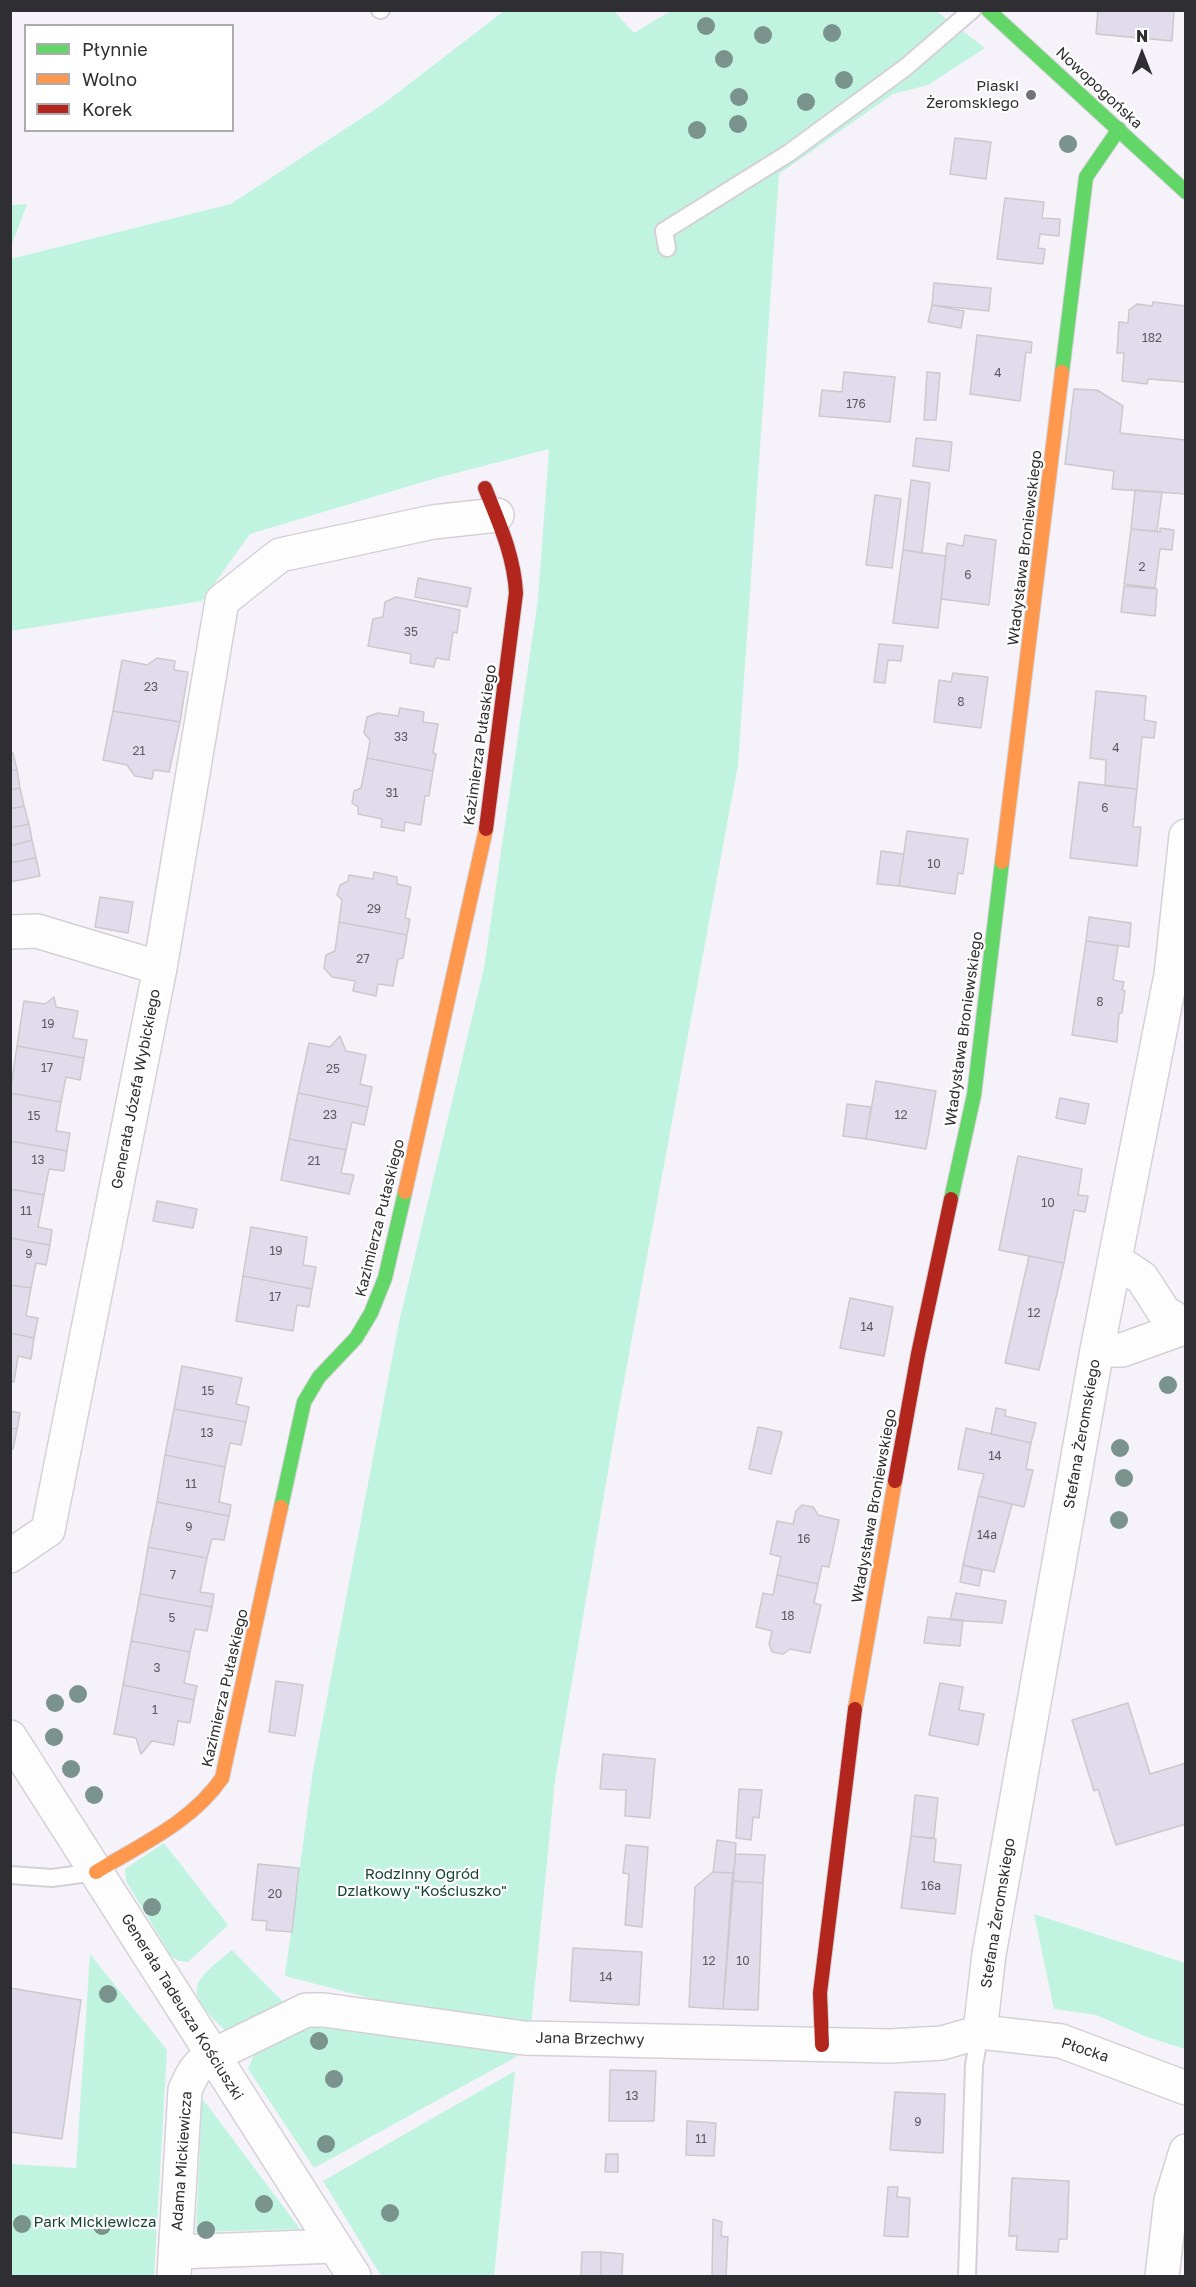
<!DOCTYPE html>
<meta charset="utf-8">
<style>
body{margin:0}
#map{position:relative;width:1196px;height:2287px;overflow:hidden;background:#f5f3f9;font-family:"Golos Text",sans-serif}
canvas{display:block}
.frame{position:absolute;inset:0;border:12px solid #2f2e32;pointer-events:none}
.legend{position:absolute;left:24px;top:24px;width:210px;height:108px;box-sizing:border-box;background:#fff;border:2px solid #acabad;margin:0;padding:8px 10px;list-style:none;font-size:18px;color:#2f2e32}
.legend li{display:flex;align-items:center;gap:12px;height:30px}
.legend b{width:30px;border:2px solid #acabad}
.north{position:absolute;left:1112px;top:24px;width:60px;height:60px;-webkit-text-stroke:4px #fff;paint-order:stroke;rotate:0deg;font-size:16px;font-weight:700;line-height:24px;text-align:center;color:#2f2e32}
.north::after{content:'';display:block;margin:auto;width:21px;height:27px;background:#2f2e32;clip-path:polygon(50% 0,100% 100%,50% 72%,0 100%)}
</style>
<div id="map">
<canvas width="1196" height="2287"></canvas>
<div class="frame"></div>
<ul class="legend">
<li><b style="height:8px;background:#63d668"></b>Płynnie</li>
<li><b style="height:8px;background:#ff974d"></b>Wolno</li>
<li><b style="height:8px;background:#b3261e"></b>Korek</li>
</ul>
<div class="north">N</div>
</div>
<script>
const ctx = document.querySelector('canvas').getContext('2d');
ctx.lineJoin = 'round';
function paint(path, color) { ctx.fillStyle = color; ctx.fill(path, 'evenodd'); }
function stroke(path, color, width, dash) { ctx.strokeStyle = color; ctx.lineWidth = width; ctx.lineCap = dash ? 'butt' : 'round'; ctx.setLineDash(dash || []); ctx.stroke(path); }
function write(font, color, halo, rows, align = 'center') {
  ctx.font = font + ' "Golos Text",sans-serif'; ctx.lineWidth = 4.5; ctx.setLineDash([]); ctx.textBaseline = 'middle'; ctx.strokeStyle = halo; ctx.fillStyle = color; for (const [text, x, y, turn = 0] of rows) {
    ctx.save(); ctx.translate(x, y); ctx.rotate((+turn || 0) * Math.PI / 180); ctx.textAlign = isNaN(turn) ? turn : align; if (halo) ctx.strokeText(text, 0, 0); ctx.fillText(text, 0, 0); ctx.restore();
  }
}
paint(new Path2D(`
 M504 11H614L634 33 671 11H936L985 48 928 85 893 94 779 174 738 765 619 1408 555 1780 531 2025 412 2009 285 1976 313 1771 399 1322 484 968 538 599 549 449 433 479 250 534 202 601 11 631 10 259 231 204 383 104Z
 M27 204 11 247V205Z
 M164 1843 228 1925 188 1962 179 1961 171 1956 126 1881 125 1869Z
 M1034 1914 1185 1963V2049L1147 2037 1096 2015 1054 2009Z
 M232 1950 286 2005 227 2032C184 1991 188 1985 232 1950Z
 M90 1954 167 2050 154 2276H11V2164L76 2168Z
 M300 2023 518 2047 516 2057 314 2168 248 2069 254 2054Z
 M515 2071 494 2276H381L323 2181Z
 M202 2098 300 2229 196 2232Z`), '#c1f4e0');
const building = new Path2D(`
 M1098 10H1174L1172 41 1096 34Z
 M955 138 991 142 986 179 950 174Z
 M1005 198 1044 202 1042 218 1060 219 1059 236 1040 234 1038 248 1045 249 1043 264 997 259Z
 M934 283 991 288 989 311 932 305Z
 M1153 302 1186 306V382L1148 379 1147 384 1122 381 1124 353H1117L1119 322 1128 323 1129 310 1137 304 1152 306Z
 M932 305 964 311 961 328 928 322Z
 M977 335 1032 342 1031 353 1026 352 1020 401 970 394Z
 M844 372 895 377 890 422 819 416 822 390 842 392Z
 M927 372 940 373 936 420H924Z
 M1074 389 1097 390 1123 406 1120 433 1186 440V494L1112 489 1114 471 1065 464Z
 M916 438 952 442 949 471 913 466Z
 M911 480 930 483 922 553 903 550Z
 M1135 490 1162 492 1157 531 1131 529Z
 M875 495 901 499 892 568 866 565Z
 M1160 528 1174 530 1172 550 1160 549 1155 588 1124 584 1131 529 1160 532Z
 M965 535 996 540 989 605 941 599 947 543 963 546Z
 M903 550 946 556 938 628 893 623Z
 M418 578 471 588 467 607 415 597Z
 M1124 586 1157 589 1155 616 1121 612Z
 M396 597 460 610 457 633 453 632 449 660 436 658 434 667 410 663 411 654 368 646 373 619 383 617 385 602Z
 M879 644 903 646 901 661 888 660 885 683 874 682Z
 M157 658 175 661 174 670 188 672 180 722 113 711 122 660 147 665Z
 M953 673 988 677 981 728 934 722 939 680 951 682Z
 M1096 691 1146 696 1144 720 1156 722 1154 738 1142 737 1137 789 1105 786 1106 760 1090 758Z
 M400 708 424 712 423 722 438 724 433 753 436 754 433 771 367 758 370 740 364 733 367 717 378 713 398 716Z
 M113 711 180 722 169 772 154 770 152 779 135 776 127 765 103 760Z
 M13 753 17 770 10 771V754Z
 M367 758 433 771 429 796H425L421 825 405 822 404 831 381 827 382 819 358 814V807L352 803 354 791 361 788Z
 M17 770 20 788 10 790V771Z
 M1079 782 1137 789 1133 827H1141L1137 866 1070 858Z
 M20 788 24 806 10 809V790Z
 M24 806 29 824 10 828V809Z
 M29 824 32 840 10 846V828Z
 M907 831 968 839 963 874 958 873 955 894 899 886Z
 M32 840 36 858 10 863V846Z
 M881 851 904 854 899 886 877 884Z
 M36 858 40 876 10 882V863Z
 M374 872 397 877V884L411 887 405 918 410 919 407 935 339 922 342 900 337 895 340 885 348 881 349 875 373 879Z
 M100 897 133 902 128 933 95 927Z
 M1089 917 1131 923 1129 947 1086 941Z
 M339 922 407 935 403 958 398 959 393 986 378 984 376 996 353 991 355 981 332 977 324 968 326 955 335 951Z
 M1086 941 1118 946 1113 980 1124 982 1122 990 1125 991 1122 1013H1119L1117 1042 1072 1035Z
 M54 997 56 1007 78 1011 73 1038 87 1040 84 1058 17 1046 24 1001 45 1004Z
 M340 1036 346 1051 366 1055 360 1084 372 1087 368 1107 298 1093 309 1043 330 1047Z
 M17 1046 84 1058 80 1080 66 1077 61 1102 10 1093Z
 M876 1081 936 1091 926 1149 866 1139Z
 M10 1093 61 1102 56 1131 70 1133 67 1151 10 1141Z
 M298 1093 368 1107 364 1125 352 1122 346 1150 289 1139Z
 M1060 1098 1089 1104 1085 1124 1056 1118Z
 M847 1104 871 1107 866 1139 843 1136Z
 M289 1139 346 1150 341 1173 354 1175 349 1194 281 1180Z
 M10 1141 67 1151 64 1171 49 1169 44 1195 10 1189Z
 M1018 1156 1082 1169 1078 1195 1088 1196 1085 1212 1074 1210 1064 1263 999 1250Z
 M10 1189 44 1195 38 1227 52 1230 50 1245 10 1238Z
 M157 1201 197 1209 193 1228 153 1221Z
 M251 1227 307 1237 303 1265 316 1267 312 1289 243 1276Z
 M10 1238 50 1245 46 1265 36 1263 31 1288 10 1285Z
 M1029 1256 1064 1263 1039 1370 1005 1363Z
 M243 1276 312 1289 309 1307 297 1305 293 1331 236 1321Z
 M10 1285 31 1288 26 1316 38 1318 34 1338 10 1333Z
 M850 1298 893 1307 884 1356 840 1348Z
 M10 1333 34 1338 31 1359 18 1356 14 1382H10Z
 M182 1366 242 1378 236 1404 249 1407 246 1422 174 1409Z
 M996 1408 1006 1410 1005 1416 1036 1423 1031 1443 991 1434Z
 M174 1409 246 1422 241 1445 230 1443 225 1467 165 1455Z
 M10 1411 20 1413 17 1429 10 1428Z
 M758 1427 782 1432 771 1474 749 1469Z
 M10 1428 17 1429 13 1449H10Z
 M966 1428 1031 1443 1026 1469 1033 1470 1024 1507 978 1496 984 1474 958 1469Z
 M165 1455 225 1467 219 1502 231 1505 229 1516 157 1502Z
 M978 1496 1012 1504 994 1572 963 1565Z
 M157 1502 229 1516 224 1540 212 1539 207 1558 148 1547Z
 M802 1505 813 1507 818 1515 839 1520 829 1567 822 1566 818 1584 777 1575 781 1557 770 1554 777 1521 793 1524 796 1511Z
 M148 1547 207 1558 200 1592 214 1594 212 1607 140 1594Z
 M963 1565 982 1570 979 1586 960 1582Z
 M777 1575 818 1584 814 1603 821 1605 810 1653 790 1649 783 1654 772 1652 769 1644 772 1631 756 1627 763 1593 773 1595Z
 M956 1593 1006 1601 1002 1623 950 1620Z
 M140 1594 212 1607 207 1631 195 1629 190 1652 131 1641Z
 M928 1617 963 1620 960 1646 924 1643Z
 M131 1641 190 1652 184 1683 197 1686 194 1700 123 1685Z
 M276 1681 303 1685 295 1736 269 1732Z
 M940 1683 963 1687 959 1710 984 1714 978 1745 929 1735Z
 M123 1685 194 1700 190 1723 178 1721 174 1745 152 1741 141 1754 136 1738 114 1734Z
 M1128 1703 1150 1774 1186 1763V1824L1116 1845 1098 1789 1094 1791 1072 1720Z
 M603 1754 655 1759 650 1818 625 1816 626 1790 600 1789Z
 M739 1789 762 1790 759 1818 753 1817 751 1840 736 1838Z
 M915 1795 938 1798 934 1838 911 1836Z
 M911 1836 936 1839 934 1862 961 1865 955 1914 901 1908Z
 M717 1840 736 1843 734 1873 713 1872Z
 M626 1845 648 1847 642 1927 625 1925 629 1874 623 1873Z
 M736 1854 765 1855 763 1883 732 1881Z
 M258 1864 299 1868 292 1932 266 1930 267 1921 252 1920Z
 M713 1872 734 1873 723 2009 689 2007 695 1887Z
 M732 1881 763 1883 758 2010 723 2009Z
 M573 1948 642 1952 639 2005 570 2001Z
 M10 1988 81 2000 62 2139 10 2132Z
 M610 2070 656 2071 654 2121H609Z
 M895 2092 945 2094 943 2153 890 2150Z
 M687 2121 716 2123 714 2156 686 2155Z
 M606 2154H618V2172H605Z
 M1012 2178 1069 2181 1067 2239H1059L1058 2252 1016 2250 1017 2236H1009Z
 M888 2187H898L897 2197 910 2198 908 2237 884 2236Z
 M713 2219 722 2222 721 2236 728 2237 726 2276H712Z
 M582 2252H601V2276H581Z
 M601 2252 623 2254 622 2276H601Z`);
paint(building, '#e0dcec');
stroke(building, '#cac9cd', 1.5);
const lane = new Path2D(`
 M380 10H381
 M667 248 664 231 789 153 906 67 972 10
 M10 1875 52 1878 96 1872
 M967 2276 974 2065 980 2032`);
const street = new Path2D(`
 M10 932 37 931 160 968
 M1115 1260 1142 1278 1164 1312 1186 1326
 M1097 1350H1122L1186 1327
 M10 1556 48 1530 160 968 222 601 280 555 433 522 497 515
 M10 1737 354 2276
 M980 2032 989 1954 1097 1350 1171 975 1186 836
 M176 2252 334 2246
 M174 2276 185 2090C192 2074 196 2065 212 2056L306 2010H324L524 2038 890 2046 942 2043 980 2032 1061 2041 1186 2088
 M1162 2276 1171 2200 1186 2151`);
const fast = new Path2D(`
 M988 10 1186 192
 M1062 372 1086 177 1119 129
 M951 1199 974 1095 1002 862
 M281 1507 304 1402 319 1377 356 1338 371 1313 385 1278 405 1192`);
const slow = new Path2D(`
 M1002 862 1062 372
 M405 1192 486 829
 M855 1709 895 1481
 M96 1872C140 1845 192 1822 222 1778L281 1507`);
const jam = new Path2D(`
 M485 488C499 523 514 555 516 593L486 829
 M895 1481 918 1354 951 1199
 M822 2045 820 1993 855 1709`);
stroke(lane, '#d3d1d6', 20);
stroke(street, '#d3d1d6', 36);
stroke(fast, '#d3d1d6', 16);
stroke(slow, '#d3d1d6', 16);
stroke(jam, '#d3d1d6', 16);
stroke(lane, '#fefdfe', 16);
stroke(street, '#fefdfe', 33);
stroke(fast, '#63d668', 14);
stroke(slow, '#ff974d', 14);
stroke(jam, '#b3261e', 14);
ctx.fillStyle = '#7a938c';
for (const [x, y] of [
 [706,26],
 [832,33],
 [763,35],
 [724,59],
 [844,80],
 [739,97],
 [806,102],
 [738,124],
 [697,130],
 [1068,144],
 [1168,1385],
 [1120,1448],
 [1124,1478],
 [1119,1520],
 [78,1694],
 [55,1703],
 [54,1737],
 [71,1769],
 [94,1795],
 [152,1907],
 [108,1994],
 [319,2041],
 [334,2079],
 [326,2144],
 [264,2204],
 [390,2213],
 [22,2224],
 [102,2226],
 [206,2230]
]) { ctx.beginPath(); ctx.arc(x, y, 9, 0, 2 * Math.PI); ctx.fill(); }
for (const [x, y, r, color] of [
 [1031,95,6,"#747378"]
]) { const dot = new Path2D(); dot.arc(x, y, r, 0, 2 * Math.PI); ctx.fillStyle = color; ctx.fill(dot); stroke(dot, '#fff', 2); }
write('12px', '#5b5a60', null, [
 ["182",1152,338],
 ["4",998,373],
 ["176",856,404],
 ["2",1142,567],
 ["6",968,575],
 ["35",411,632],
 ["23",151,687],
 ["8",961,702],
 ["33",401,737],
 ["4",1116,748],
 ["21",139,751],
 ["31",392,793],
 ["6",1105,808],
 ["10",934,864],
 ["29",374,909],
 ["27",363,959],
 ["8",1100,1002],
 ["19",48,1024],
 ["17",47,1068],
 ["25",333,1069],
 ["23",330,1115],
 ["12",901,1115],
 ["15",34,1116],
 ["13",38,1160],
 ["21",314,1161],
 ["10",1048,1203],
 ["11",26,1211],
 ["19",276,1251],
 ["9",29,1254],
 ["17",275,1297],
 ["12",1034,1313],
 ["14",867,1327],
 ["15",208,1391],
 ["13",207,1433],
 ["14",995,1456],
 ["11",191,1484],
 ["9",189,1527],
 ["14a",987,1535],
 ["16",804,1539],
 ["7",173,1575],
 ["18",788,1616],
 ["5",172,1618],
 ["3",157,1668],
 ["1",155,1710],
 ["16a",931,1886],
 ["20",275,1894],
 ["12",709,1961],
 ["10",743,1961],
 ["14",606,1977],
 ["13",632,2096],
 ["9",918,2122],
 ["11",701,2139]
]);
write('15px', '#2f2e32', '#fff', [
 ["Piaski",1019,86],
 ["Żeromskiego",1019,103]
], 'right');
write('15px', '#2f2e32', '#fff', [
 ["Nowopogońska",1099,88,43],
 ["Władysława Broniewskiego",1025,548,-83],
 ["Kazimierza Pułaskiego",480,745,-82],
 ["Władysława Broniewskiego",964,1029,-82],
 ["Generała Józefa Wybickiego",136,1089,-79],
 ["Kazimierza Pułaskiego",380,1218,-76],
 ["Stefana Żeromskiego",1082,1434,-80],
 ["Władysława Broniewskiego",874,1506,-80],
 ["Kazimierza Pułaskiego",225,1688,-77],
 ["Stefana Żeromskiego",998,1913,-81],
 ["Generała Tadeusza Kościuszki",182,2007,58],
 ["Jana Brzechwy",590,2039,1],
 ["Płocka",1085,2050,18],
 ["Adama Mickiewicza",182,2161,-86]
]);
write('15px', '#154532', '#fff', [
 ["Rodzinny Ogród",422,1874],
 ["Działkowy \"Kościuszko\"",422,1891],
 ["Park Mickiewicza",95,2222]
]);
</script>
